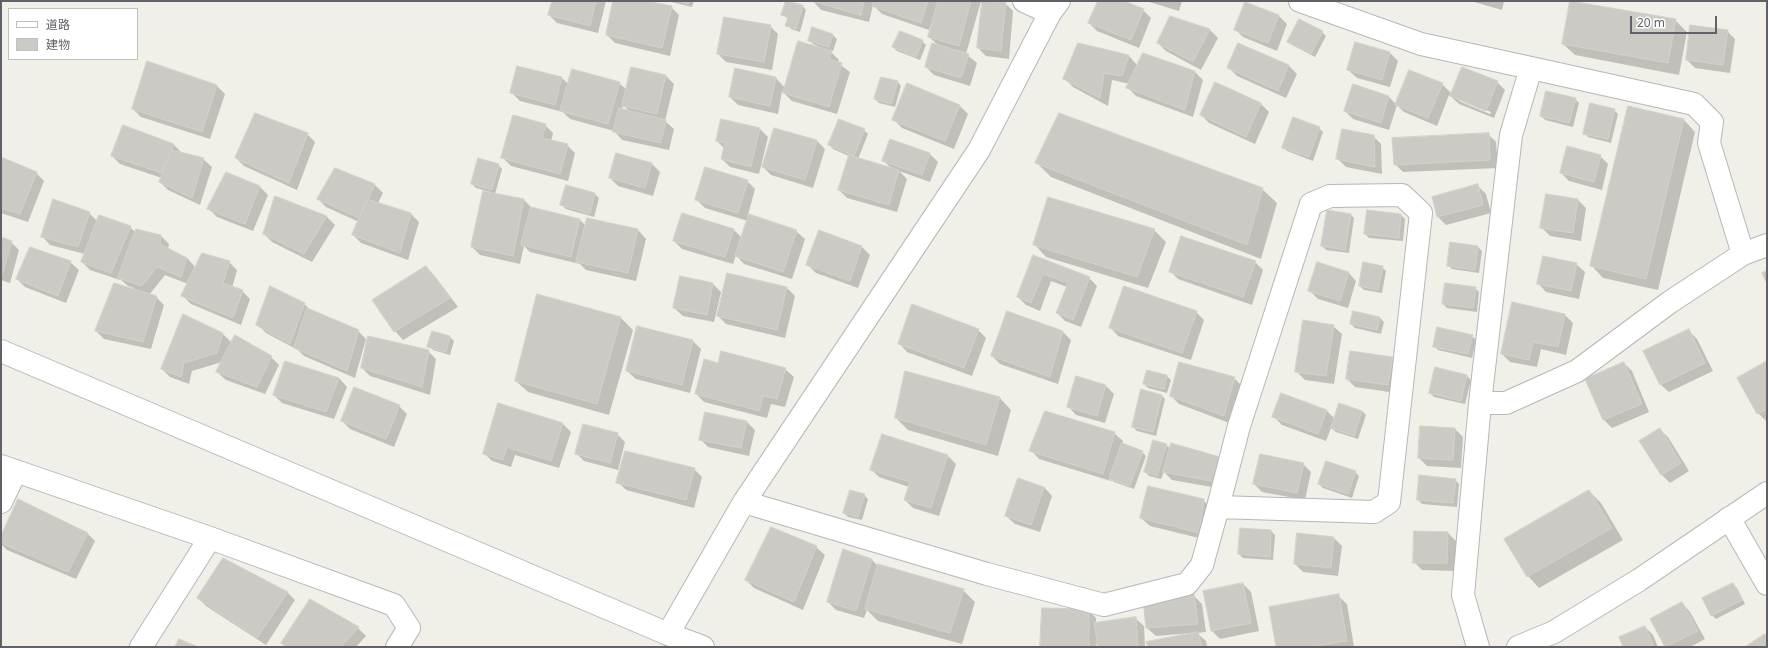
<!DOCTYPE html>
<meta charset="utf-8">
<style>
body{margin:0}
#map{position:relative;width:1768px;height:648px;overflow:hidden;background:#f0efe8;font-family:"Noto Sans","Noto Sans JP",sans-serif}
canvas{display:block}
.frame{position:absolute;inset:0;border:2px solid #606267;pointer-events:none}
.legend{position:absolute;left:8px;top:8px;width:130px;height:52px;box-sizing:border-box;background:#fff;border:1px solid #bfc0c2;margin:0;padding:5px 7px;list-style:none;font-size:12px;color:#606267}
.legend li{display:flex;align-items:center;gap:8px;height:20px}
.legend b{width:20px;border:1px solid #bfc0c2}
.scale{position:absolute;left:1630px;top:16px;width:87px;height:18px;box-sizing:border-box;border:2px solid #606267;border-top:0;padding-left:5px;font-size:12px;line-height:14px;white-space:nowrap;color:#606267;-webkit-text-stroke:3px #fff;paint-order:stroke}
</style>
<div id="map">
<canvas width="1768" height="648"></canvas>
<div class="frame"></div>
<ul class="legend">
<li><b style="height:5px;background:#fff"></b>道路</li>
<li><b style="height:11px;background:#cbcac5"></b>建物</li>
</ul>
<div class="scale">20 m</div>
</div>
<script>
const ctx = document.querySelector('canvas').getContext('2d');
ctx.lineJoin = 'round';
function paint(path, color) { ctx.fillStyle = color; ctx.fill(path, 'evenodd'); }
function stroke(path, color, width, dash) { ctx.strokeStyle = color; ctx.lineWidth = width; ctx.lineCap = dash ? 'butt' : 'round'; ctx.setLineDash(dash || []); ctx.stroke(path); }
paint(new Path2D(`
 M553 1H606L598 33 557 23 549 15Z
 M614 1H642L671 7 679 15 670 56 615 43 607 35Z
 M667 1H694L692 7Z
 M813 1H981L966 54 977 63 970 86 934 75 926 67 938 45 929 37 932 25 931 24 929 30 882 14 873 5 869 22 821 10Z
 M1099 1H1121L1143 10 1151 18 1139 48 1097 31 1089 23Z
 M1146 1H1182L1179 11Z
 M1471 1H1504L1502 10Z
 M1005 3 1013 11 1009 59 986 56 978 48Z
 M1246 3 1279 16 1287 24 1277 51 1243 37 1235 29Z
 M803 6 806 10 800 32 791 29 787 25 788 19 783 15Z
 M1170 17 1210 30 1218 38 1201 70 1166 51 1158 43Z
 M1675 20 1687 32 1679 75 1575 55 1563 44Z
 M770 26 778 34 772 70 726 62 718 54Z
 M812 28 833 35 837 39 833 51 829 50 839 60 838 63 850 72 837 114 792 101 782 91 778 114 738 105 730 97 776 78 785 88 817 48 818 46 813 44 809 40Z
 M1727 31 1735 39 1730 73 1695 68 1687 60Z
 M1322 32 1326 36 1315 57 1292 45 1288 41Z
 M922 41 926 45 920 60 897 51 893 47Z
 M1356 43 1390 53 1398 61 1390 87 1357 78 1348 70Z
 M1079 44 1129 56 1138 66 1195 72 1203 80 1193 117 1136 96 1128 88 1130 84 1112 80 1108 106 1073 87 1065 79Z
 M1239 44 1289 66 1297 74 1286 98 1237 76 1229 68Z
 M147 62 217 86 225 94 210 139 141 117 133 109Z
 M632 68 666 76 674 84 665 121 674 129 669 150 622 140 614 131 570 119 563 112 520 101 512 93 562 78 569 85 619 83 627 90ZM623 105 630 112 622 110Z
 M898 82 901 86 895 107 879 103 875 99Z
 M1497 82 1505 90 1494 118 1459 104 1449 95 1437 126 1404 112 1397 105 1389 130 1353 119 1345 111 1354 86 1389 97 1396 104 1442 84 1452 94ZM1459 99 1491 112 1490 114 1459 101Z
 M1216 84 1261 104 1269 112 1255 144 1209 123 1201 115Z
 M908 85 960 106 968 114 954 149 902 128 893 119Z
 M1575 99 1579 103 1573 127 1545 120 1541 116Z
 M1614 110 1618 114 1611 143 1588 137 1584 133Z
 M1684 120 1695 132 1658 290 1603 278 1592 266Z
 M545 125 553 133 551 141 567 145 575 153 568 181 511 166 503 158Z
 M123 126 174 145 182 153 203 159 212 167 200 205 168 190 160 182 162 178 120 164 112 156Z
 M1319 128 1323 132 1313 161 1287 151 1283 147Z
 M760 129 768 137 759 174 730 167 722 159 724 148 717 141Z
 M775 129 817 141 825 149 813 188 771 175 763 167Z
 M864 130 868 134 858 159 892 169 883 160 929 153 938 162 930 182 899 171 907 179 897 212 847 198 839 190 849 156 833 149 829 145Z
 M307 134 315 142 297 190 244 166 236 158Z
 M1488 134 1496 142 1498 168 1403 172 1395 164Z
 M1373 136 1381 144 1382 174 1346 167 1337 158Z
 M1600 156 1608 164 1602 190 1569 181 1561 173Z
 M1 158 36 173 44 181 28 222 1 213Z
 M1036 162 1262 189 1277 203 1261 259 1051 177Z
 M652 164 660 172 653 196 618 186 610 178Z
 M498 165 502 169 495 194 524 200 532 208 580 220 586 226 638 230 646 239 636 281 586 270 580 264 530 252 524 246 520 264 480 255 472 247 490 192 476 188 472 184Z
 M335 169 375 185 383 193 378 203 411 214 419 222 408 260 361 243 353 235 359 222 326 207 318 199Z
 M227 174 260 187 268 195 253 231 217 217 208 208Z
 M747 181 755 189 748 215 796 231 805 239 792 279 744 264 736 255 733 264 682 249 674 241 733 229 742 238 748 221 705 208 697 200Z
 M1478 186 1486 194 1491 213 1446 225 1438 217 1433 197Z
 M595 194 599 198 594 217 566 209 562 205Z
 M275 197 327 217 335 225 312 262 272 242 264 234Z
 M1578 200 1586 208 1581 241 1550 236 1542 228Z
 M89 213 98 222 130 227 136 233 137 231 161 236 169 244 168 249 187 258 196 268 229 262 237 270 232 288 242 291 250 299 241 325 191 304 183 296 188 284 165 275 149 295 156 297 164 305 151 349 104 339 96 331 134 288 128 286 120 279V280L90 270 82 262 85 254 50 245 42 236Z
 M1350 214 1354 218 1349 253 1326 250 1322 246Z
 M1401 215 1405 219 1403 241 1369 238 1365 234Z
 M1154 230 1166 242 1148 288 1046 257 1035 245Z
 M820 232 862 247 870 255 858 288 816 273 808 265Z
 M1 238 11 242 19 250 10 283 1 280Z
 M1478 247 1482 251 1479 273 1452 269 1448 265Z
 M1034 256 1089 278 1097 286 1081 327 1065 321 1057 313 1067 287 1051 281 1040 311 1026 305 1018 297Z
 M70 262 79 270 66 303 25 287 17 279Z
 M1255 262 1263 270 1252 305 1178 279 1170 271Z
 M1576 264 1585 272 1579 299 1546 292 1538 283Z
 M426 267 434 275 458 307 403 340 395 331 374 300Z
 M1382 267 1386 271 1382 293 1364 290 1360 286Z
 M1348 272 1356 281 1348 308 1318 299 1310 291Z
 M713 284 721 292 714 322 683 316 674 308Z
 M787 288 795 296 785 338 726 324 718 316Z
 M1475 288 1479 292 1477 312 1447 308 1443 304Z
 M537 295 621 318 633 330 609 415 528 392 516 381Z
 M1513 303 1565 315 1573 323 1566 355 1541 349 1537 367 1510 362 1502 354Z
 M304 304 311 310 358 331 366 339 355 378 304 356 298 350 266 333 258 325Z
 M1007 312 1063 332 1071 340 1058 384 1000 364 992 356Z
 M1196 312 1204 320 1191 360 1118 336 1110 327Z
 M1380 318 1384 322 1381 334 1355 328 1351 324Z
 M1333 326 1342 334 1334 384 1305 380 1296 371Z
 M638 328 693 341 701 349 690 393 636 379 627 371Z
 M978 330 986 338 972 376 907 352 899 343Z
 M1688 330 1697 339 1713 371 1669 392 1660 384Z
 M433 332 450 337 454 341 450 355 433 350 429 346Z
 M223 334 232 343 271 357 279 365 265 394 226 380 217 372 222 362 192 371 189 384 170 377 162 369Z
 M1472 336 1476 340 1472 358 1438 350 1434 346Z
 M428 351 436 359 430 395 370 376 362 368Z
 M1392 358 1400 366 1396 393 1355 387 1347 379Z
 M286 362 339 378 347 387 334 419 282 403 274 395Z
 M1767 362V421H1766L1758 413Z
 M1624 363 1632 371 1649 412 1612 428 1604 420 1586 380Z
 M785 369 794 377 785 407 771 404 767 418 704 402 696 394Z
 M906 372 1000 398 1011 410 998 456 908 430 896 418Z
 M1167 376 1171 380 1167 393 1148 388 1144 384Z
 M1467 376 1471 380 1465 404 1434 397 1430 393Z
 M1077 377 1106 386 1114 394 1105 423 1076 415 1068 406Z
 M1234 378 1242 386 1232 424 1179 404 1171 396Z
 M1161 395 1165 399 1156 436 1137 431 1133 427Z
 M1340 404 1362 411 1366 415 1358 439 1336 432 1331 428 1326 441 1282 425 1274 417 1326 410 1335 419Z
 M399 406 407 414 394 447 350 429 342 421Z
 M747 422 755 430 749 456 708 447 700 439Z
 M563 424 571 432 559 468 515 455 511 467 492 461 484 453Z
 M1455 429 1463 437 1461 468 1427 466 1419 458Z
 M1659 429 1668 437 1689 471 1670 483 1662 475 1640 441Z
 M1114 433 1123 441 1122 444 1142 452 1146 456 1134 489 1114 482 1112 480 1111 481 1039 459 1031 450Z
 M617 434 625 442 618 470 584 461 576 453Z
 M1166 445 1171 449 1219 458 1223 489 1172 480 1164 472 1161 479 1149 476 1145 472Z
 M947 455 956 464 939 516 913 508 905 500 909 487 879 477 871 469Z
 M1303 464 1311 472 1305 500 1262 492 1254 484Z
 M694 469 702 477 694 508 626 490 618 482Z
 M1355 472 1359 476 1352 498 1323 488 1319 484Z
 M1455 480 1459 484 1457 507 1422 504 1418 500Z
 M1044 487 1052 496 1040 532 1015 524 1006 516Z
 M1589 491 1601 503 1623 540 1539 588 1528 576Z
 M864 495 868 499 862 520 848 517 844 513Z
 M1203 500 1211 508 1207 540 1150 526 1141 518Z
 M1271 531 1275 535 1273 560 1243 558 1239 554Z
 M87 533 95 541 76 579 7 550 1 544V538Z
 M1448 533 1456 541 1455 571 1422 570 1414 562Z
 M1334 538 1342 546 1338 576 1303 572 1295 564Z
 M816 547 825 555 803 610 754 588 746 580Z
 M872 560 878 566 963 590 975 602 962 644 878 621 867 610 864 618 836 610 828 602Z
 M1243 584 1251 592 1259 631 1220 639 1212 631Z
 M1733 584 1737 588 1745 604 1716 619 1712 615Z
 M287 592 295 600 266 645 206 606 198 598Z
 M1194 596 1202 604 1206 632 1197 633 1206 641 1207 647H1149L1192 634V633L1156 636 1147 628 1144 601Z
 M1338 596 1347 604 1354 647H1277Z
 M1682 603 1690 612 1705 639 1690 647H1666L1652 620Z
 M1088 610 1096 618V624L1135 618 1144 626 1145 647H1099L1098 638 1096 647H1041Z
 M1645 627 1653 635 1658 647H1624Z
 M358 628 366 636 356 647H286Z`), '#0003');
const building = new Path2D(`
 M552 1H596L590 26 548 15Z
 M613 1H647L672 6 662 48 606 35Z
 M677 1H689L688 4Z
 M786 1 803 5 796 29 785 26 788 17 781 15Z
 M812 1H864L861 15Z
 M874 1H928L921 23 872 6Z
 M938 1H971L959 46 928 37Z
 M982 1 1006 2 1001 51 977 48Z
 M1098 1H1124L1144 9 1131 40 1088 23Z
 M1570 1 1676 19 1668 63 1562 44Z
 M1245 2 1279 15 1268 43 1234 30Z
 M1170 16 1210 29 1193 62 1157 43Z
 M724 17 771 25 764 62 717 54Z
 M1299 19 1323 31 1311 54 1287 42Z
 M1690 25 1728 30 1723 65 1686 60Z
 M812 27 833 34 829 47 808 41Z
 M900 31 923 40 916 57 892 47Z
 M798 41 832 51 829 59 842 63 829 107 783 93Z
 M1355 42 1390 52 1382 80 1347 70Z
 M932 43 969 54 961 78 925 67Z
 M1078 43 1129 55 1122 76 1104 73 1100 98 1063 79Z
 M1238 43 1289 65 1278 91 1227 68Z
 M1143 53 1195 71 1185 110 1126 88Z
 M147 61 217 85 202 132 132 109Z
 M517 66 562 77 555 105 510 93Z
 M631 67 666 75 657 114 622 106Z
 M1462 67 1498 81 1486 111 1450 96Z
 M735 68 776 77 770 106 729 97Z
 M572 69 620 82 608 124 560 111Z
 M1409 70 1443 83 1428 118 1395 105Z
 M881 77 898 81 891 104 874 99Z
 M1215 82 1261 103 1246 137 1200 115Z
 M907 83 960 105 945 141 892 120Z
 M1353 84 1389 96 1381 123 1344 111Z
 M1546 91 1576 98 1569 123 1540 116Z
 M1590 103 1615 109 1608 139 1583 134Z
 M1628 106 1684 119 1646 279 1590 266Z
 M619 108 666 120 661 143 613 132Z
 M255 113 308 133 289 183 235 158Z
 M1059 113 1263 188 1247 245 1035 163Z
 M513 115 546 124 542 138 568 144 560 174 501 158Z
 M1293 117 1320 127 1309 157 1282 148Z
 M721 119 760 128 751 167 721 159 725 143 716 141Z
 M839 119 865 129 854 156 828 145Z
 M123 125 174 144 161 173 111 156Z
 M774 128 817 140 805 180 762 167Z
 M1342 129 1374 135 1375 167 1336 159Z
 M1489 133 1490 160 1394 165 1392 138Z
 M890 139 930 153 922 175 882 161Z
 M1567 146 1601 155 1594 182 1560 173Z
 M172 150 204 158 192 198 159 182Z
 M616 153 652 163 645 188 609 178Z
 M849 155 899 170 889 205 838 190Z
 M1 157 37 172 20 214 1 208Z
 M478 158 499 164 492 190 471 184Z
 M705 167 748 180 738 213 695 200Z
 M335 168 375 184 359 218 317 199Z
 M226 172 260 186 245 224 207 209Z
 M1478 184 1483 205 1437 217 1432 197Z
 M566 185 595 193 590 214 560 205Z
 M483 191 524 199 513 256 471 247Z
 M1546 194 1578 199 1573 233 1540 228Z
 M275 196 327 216 304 254 263 234Z
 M1048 197 1155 229 1137 277 1033 245Z
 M53 199 90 212 78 247 41 237Z
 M367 199 411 213 400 253 352 235Z
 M531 207 580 219 571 257 521 245Z
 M1327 210 1351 214 1345 250 1321 246Z
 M1367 210 1401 214 1399 238 1364 234Z
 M682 213 734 229 725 257 673 241Z
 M749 214 797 230 783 272 735 256Z
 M99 215 131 226 111 273 81 262Z
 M587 218 638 229 628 273 576 262Z
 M136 229 161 235 160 244 187 258 181 277 157 267 142 286 118 278Z
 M819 230 862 246 850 281 806 265Z
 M1181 236 1256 261 1243 297 1169 272Z
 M1 237 12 241 2 275H1Z
 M1450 242 1478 246 1475 270 1447 266Z
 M30 247 71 261 58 296 16 279Z
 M202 253 230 261 223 283 243 290 233 318 181 296Z
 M1033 255 1090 277 1073 320 1056 313 1068 283 1043 274 1031 303 1017 297Z
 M1543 256 1577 263 1571 291 1537 284Z
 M1317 262 1349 272 1340 301 1308 291Z
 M1363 262 1383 266 1378 290 1359 286Z
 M426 266 450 298 394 332 372 300Z
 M1767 271V284L1762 273Z
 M727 273 787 287 777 330 717 316Z
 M680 276 713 283 707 315 673 308Z
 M114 283 157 296 143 342 95 331Z
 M1445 283 1476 287 1473 308 1442 304Z
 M270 286 305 303 290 344 256 325Z
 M1124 286 1197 311 1182 353 1109 328Z
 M537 294 621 317 597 404 515 381Z
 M1512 302 1565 314 1558 347 1533 342 1529 360 1501 354Z
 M912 304 979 329 964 368 898 344Z
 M307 308 359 330 347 371 294 348Z
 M1007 311 1063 331 1050 377 991 356Z
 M1353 311 1380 317 1377 330 1350 324Z
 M183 314 223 333 217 353 184 363 181 377 161 369Z
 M1303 320 1334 325 1326 376 1295 372Z
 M637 326 693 340 682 385 626 371Z
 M1437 327 1473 335 1468 354 1433 347Z
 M1689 329 1705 363 1660 385 1643 351Z
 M432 331 450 336 446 352 427 347Z
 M235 335 272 356 257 387 216 372Z
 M368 336 429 350 422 387 361 368Z
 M721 351 786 368 777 399 763 396 759 411 695 394 704 359 718 363Z
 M1350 351 1393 357 1388 385 1346 379Z
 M285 361 339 378 326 412 273 395Z
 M1767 361V409L1757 414 1737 378Z
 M1179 362 1235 377 1224 416 1170 396Z
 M1624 362 1642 404 1603 420 1585 379Z
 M1435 367 1467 375 1461 401 1429 393Z
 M1147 370 1167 375 1164 389 1143 384Z
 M905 371 1000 397 986 445 895 418Z
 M1076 376 1106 385 1097 416 1067 407Z
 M354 387 400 405 386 439 341 421Z
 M1141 389 1162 395 1153 432 1132 427Z
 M1281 393 1327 410 1318 434 1272 417Z
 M498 403 563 423 551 461 507 447 503 460 483 454Z
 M1339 403 1362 411 1354 436 1331 428Z
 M1045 411 1115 432 1103 474 1029 451Z
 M705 412 747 421 741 448 699 440Z
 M583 424 618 433 610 463 575 454Z
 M1420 426 1455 428 1453 460 1418 458Z
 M1660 428 1681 463 1661 475 1639 441Z
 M882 434 948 455 931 508 904 500 910 482 870 470Z
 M1153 440 1167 444 1157 476 1144 472Z
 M1122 443 1143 451 1130 486 1109 479Z
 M1171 443 1220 457 1216 482 1163 472Z
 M625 451 695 468 686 500 616 483Z
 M1260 454 1304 463 1297 493 1253 484Z
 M1326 461 1356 471 1348 494 1318 484Z
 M1419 475 1456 479 1453 503 1417 500Z
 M1018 478 1044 487 1031 525 1005 516Z
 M1148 486 1204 499 1199 533 1140 518Z
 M850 490 865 494 858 517 843 513Z
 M1589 490 1612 528 1527 577 1504 539Z
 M18 499 88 533 68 572 1 543V536Z
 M771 527 817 546 794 602 745 580Z
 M1240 528 1271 530 1270 557 1238 554Z
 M1414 531 1448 532 1447 563H1413Z
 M1297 533 1334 537 1331 568 1294 564Z
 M843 549 872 559 856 611 827 602Z
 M223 558 288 592 257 638 197 598Z
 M878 564 964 589 950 633 865 609Z
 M1243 583 1251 623 1211 631 1203 591Z
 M1733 583 1742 600 1711 616 1702 598Z
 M1194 594 1198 624 1146 628 1143 600Z
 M1339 594 1347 641 1310 647H1276L1269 607Z
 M310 599 359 627 341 647H286L281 643Z
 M1682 602 1698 631 1665 647 1650 619Z
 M1042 608 1089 609V647H1040Z
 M1136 617 1138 647H1098L1094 623Z
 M1645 626 1654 647H1623L1619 637Z
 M1198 632 1202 647H1148L1146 642Z
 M1765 634 1767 637V647H1745Z
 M179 639 198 647H175Z`);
paint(building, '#cbcac5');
stroke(building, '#d4d1c7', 1);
const street = new Path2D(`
 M1024 1 1050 13
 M1300 1 1421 44 1531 68
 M1480 403H1506L1577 371 1670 302 1743 254 1767 245
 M1 466 210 538 394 605 409 628 397 647
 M1 502 16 471
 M744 502 987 574 1104 605 1187 584 1202 565 1218 507 1374 512 1389 502 1421 213 1402 195 1330 196 1311 204 1239 426 1218 507
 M1729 518 1767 584
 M668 634 744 502 979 150 1050 13 1059 1
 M141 647 210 538
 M1478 647 1463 595 1480 403 1511 135 1531 68 1694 104 1712 122 1709 143 1743 254`);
const secondary = new Path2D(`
 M1 351 668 634 703 647
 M1518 647 1554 632 1639 580 1767 493`);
stroke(street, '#b5b7bb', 24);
stroke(secondary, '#b7b9be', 24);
stroke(street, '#fff', 22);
stroke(secondary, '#fff', 22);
</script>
